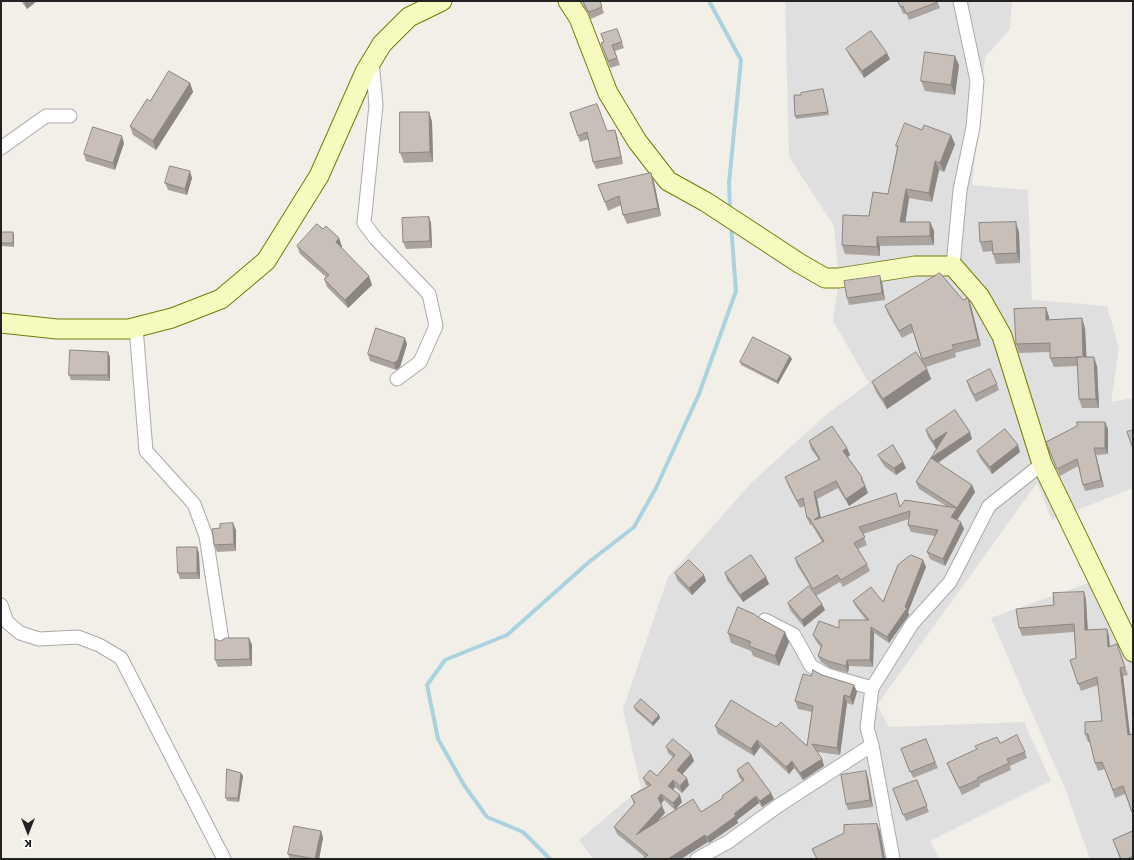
<!DOCTYPE html>
<style>
body{margin:0}
#map{position:relative;width:1134px;height:860px;overflow:hidden;background:#f2efe9;font-family:Poppins,sans-serif}
canvas{display:block}
.frame{position:absolute;inset:0;border:2px solid #222;pointer-events:none}
.north{position:absolute;left:8px;top:812px;width:40px;height:40px;-webkit-text-stroke:3px #fff;paint-order:stroke;rotate:180deg;font-size:11px;font-weight:700;line-height:16px;text-align:center;color:#222}
.north::after{content:'';display:block;margin:auto;width:14px;height:18px;background:#222;clip-path:polygon(50% 0,100% 100%,50% 72%,0 100%)}
</style>
<div id="map">
<canvas width="1134" height="860"></canvas>
<div class="frame"></div>
<div class="north">K</div>
</div>
<script>
const ctx = document.querySelector('canvas').getContext('2d');
ctx.lineJoin = 'round';
function paint(path, color) { ctx.fillStyle = color; ctx.fill(path, 'evenodd'); }
function stroke(path, color, width, dash) { ctx.strokeStyle = color; ctx.lineWidth = width; ctx.lineCap = dash ? 'butt' : 'round'; ctx.setLineDash(dash || []); ctx.stroke(path); }
paint(new Path2D(`
 M785 1H1012L1010 29 985 57 972 185 1028 190 1032 300 1107 306 1119 348 1111 402 1133 398V488L1052 520 1037 483 877 705 889 727 1024 722 1051 781 930 841 940 859H593L579 840 641 788 623 709 668 577 751 483 827 414 869 383 833 321 839 278 834 226 789 157Z
 M1094 581 1133 630V859H1090L1066 791 991 618Z`), '#e0dfdf');
stroke(new Path2D(`
 M709 1 741 60 729 183 730 210
 M550 859 523 832 487 817 464 785 438 739 427 685 445 660 507 635 589 562 634 527 656 488 699 394 736 291 731 225`), '#aad3df', 4);
const street = new Path2D(`
 M372 60 376 105 364 223 376 239 429 294 436 326 420 362 397 379
 M1 148 46 116H70
 M953 266 960 190 973 127 977 81 960 1
 M136 327 146 451 194 504 206 536 222 640
 M1 605 7 622 20 633 39 639 78 637 99 645 121 658 224 859
 M765 620 794 635 811 666 827 675 872 688
 M697 859 728 842 778 806 872 745
 M893 859 872 745 867 728 872 688 912 624 950 582 989 506 1042 464`);
const secondary = new Path2D(`
 M568 1 579 18 608 93 637 141 668 181 706 202 799 263 825 278H839L915 266H953L980 297 1002 336 1042 464 1133 652
 M1 323 57 329H129L172 318 221 299 266 261 319 176 365 72 382 44 409 17 442 1`);
stroke(street, '#a9a9a9', 15);
stroke(secondary, '#707d05', 21);
stroke(street, '#fff', 13);
stroke(secondary, '#f7fabf', 19);
paint(new Path2D(`
 M21 1H37L27 9Z
 M582 1 602 7 604 13 591 19 584 6Z
 M898 1H937L940 8 909 20 906 13 903 14Z
 M617 29 624 48 615 51 620 65 610 68 601 43 604 42Z
 M846 49 890 59 864 78 849 55Z
 M959 65 955 95 925 91 921 81Z
 M190 83 193 92 156 150 133 135 130 126 150 101Z
 M823 89 829 115 796 119 795 116Z
 M429 112 432 122 433 162 404 163 400 153Z
 M570 113 617 136 623 164 596 169 593 162 589 139 580 142Z
 M124 143 115 170 86 161 84 154Z
 M955 144 944 172 939 170 932 202 909 198 905 222H930L934 231V245L880 246V256L845 254 842 245 888 194 897 148 896 146Z
 M651 173 654 182 661 216 627 224 623 215 621 205 608 211 598 185Z
 M192 178 187 195 168 190 165 183Z
 M429 217 431 223 432 248 406 249 403 242Z
 M323 229 339 238 342 247 341 248 372 285 348 308 327 287 324 279 326 277 300 254 297 246Z
 M1 232 14 235V247L1 246Z
 M1019 232 1020 263 996 264 993 254V251L983 252 980 242Z
 M882 282 885 300 849 305 847 298Z
 M968 298 971 306 981 346 955 353 956 357 926 367 931 379 887 409 876 392 872 382 923 364 913 332 902 338 888 314 885 306 963 300Z
 M1046 308 1049 317V320L1085 328 1086 357 1097 366 1099 408H1082L1079 399 1078 366 1054 367 1050 358V352L1019 353 1016 344Z
 M407 344 400 367 396 370 370 361 368 354Z
 M110 357V381L71 380 69 375Z
 M792 359 778 384 741 365 740 362Z
 M967 381 997 384 999 390 976 402 969 388Z
 M1105 422 1108 429V454L1096 455 1104 487 1085 491 1083 485 1078 466 1060 476 1046 442Z
 M926 430 972 439 938 463 972 485 975 492 957 520 964 529 945 566 930 559 927 552 935 536 911 532 908 525 909 519 863 534 867 545 858 549 867 564 870 571 843 587 840 582 816 596 825 610 804 627 790 610 788 603 815 594 797 565 795 558 822 542 812 525H810L807 518 805 506 800 508 788 485 785 477 819 460 811 449 809 441 847 448 850 455 848 457 862 477 868 493 849 506 838 488 817 499 821 518 900 506H946L919 489 916 482 938 448 936 449 928 437Z
 M977 451 1020 452 992 474 980 458Z
 M878 455 903 462 906 468 896 475 885 467 881 461Z
 M220 528 236 530V551L217 552 214 545Z
 M197 547 199 554 200 579H180L178 573Z
 M923 560 926 567 908 612 909 615 889 643 874 633 873 667 849 666 848 673 830 668 821 662 818 656 821 648 816 641 813 635 839 628 866 620 856 607 853 601 883 602Z
 M675 573 704 575 706 581 692 595 677 580Z
 M725 573 766 577 769 584 743 602 727 580Z
 M1084 592 1086 600 1088 630 1107 629 1109 636 1110 646 1117 644 1128 675 1123 676 1130 735 1133 734V816L1125 794 1115 798 1105 769 1098 771 1095 763 1090 742H1088L1085 734 1102 721 1098 685 1081 691 1070 660 1076 658 1074 632 1022 636 1019 628 1054 605Z
 M758 617 785 632 789 642 779 666 753 656 751 651 731 643 728 633Z
 M249 638 252 645V666L218 667 215 660Z
 M822 675 854 685 857 692 853 705 847 703 840 755 817 752 822 759 824 766 803 780 794 768 789 774 760 747 754 756 718 734 715 726 807 746 812 712 798 709 795 701 811 676Z
 M634 707 659 715 660 718 653 726 635 710Z
 M926 739 938 768 913 778 901 749Z
 M1000 743 1025 752 1027 758 1010 766 1011 770 980 784V786L962 795 950 770 947 763Z
 M666 747 691 754 694 761 682 774 689 785 682 793 675 787 673 790 682 802 675 810 664 800 661 804 665 813 655 823 701 812 723 798 722 796 742 781 739 777 737 770 771 793 774 799 762 807 759 803 737 820 738 823 709 843 708 842 645 857 617 834 614 827 634 804 631 796 648 786 646 785 643 778 657 776 673 757 668 753Z
 M866 771 868 778 873 807 848 810 846 804Z
 M241 773 243 776 239 802 227 801 226 798Z
 M917 780 929 812 906 821 893 789Z
 M321 831 323 838 319 859H290L288 854Z
 M1133 831V859H1120L1113 840Z`), '#aba49e');
paint(new Path2D(`
 M26 1H37L27 9 24 2Z
 M887 53 890 59 864 78 862 71Z
 M955 56 959 65 955 95 951 85Z
 M190 83 193 92 156 150 153 141Z
 M429 112 432 122 433 162 430 152Z
 M615 130 617 136 623 164 621 157Z
 M951 135 955 144 944 172 940 163Z
 M122 136 124 143 115 170 113 163Z
 M935 161 939 170 932 202 929 193Z
 M190 171 192 178 187 195 185 189Z
 M651 173 654 182 661 216 658 208Z
 M906 189 909 198 904 231 900 222Z
 M429 217 431 223 432 248 430 241Z
 M930 222 934 231V245L930 236Z
 M1016 222 1019 232 1020 263 1017 253Z
 M13 232 14 235V247L13 243Z
 M877 237 880 246V256L877 247Z
 M339 238 342 247 339 250 336 242Z
 M369 276 372 285 348 308 345 300Z
 M880 276 882 282 885 300 882 293Z
 M968 298 971 306 981 346 978 339Z
 M1046 308 1049 317 1050 329 1046 320Z
 M1082 318 1085 328 1087 366 1083 357Z
 M405 338 407 344 400 367 396 370 394 363Z
 M108 352 110 357V381L108 375Z
 M790 356 792 359 778 384 777 381Z
 M1094 357 1097 366 1099 408 1096 399Z
 M927 369 931 379 887 409 883 399Z
 M1105 422 1108 429V454L1105 448Z
 M947 432 950 439 936 449 933 441Z
 M970 432 972 439 934 465 931 458Z
 M1018 445 1020 452 992 474 990 467Z
 M847 448 850 455 846 458 843 451Z
 M1094 448 1096 455 1104 487 1101 480Z
 M903 462 906 468 896 475 894 468Z
 M972 485 975 492 954 525 951 517Z
 M865 486 868 493 849 506 846 499Z
 M814 492 817 499 822 524 814 520Z
 M961 522 964 529 945 566 943 559Z
 M233 523 236 530V551L234 544Z
 M197 547 199 554 200 579 197 573Z
 M923 560 926 567 908 612 909 615 889 643 887 637 905 607Z
 M704 575 706 581 692 595 689 588Z
 M766 577 769 584 743 602 740 595Z
 M1084 592 1086 600 1088 638 1085 630Z
 M822 604 825 610 804 627 802 620Z
 M871 627 874 633 873 667 870 660Z
 M1107 629 1109 636 1110 655 1108 647Z
 M785 632 789 642 779 666 775 656Z
 M249 638 252 645V666L250 659Z
 M847 660 849 666 848 673 846 666Z
 M1120 668 1123 676 1131 743 1128 735Z
 M854 685 857 692 853 705 850 697Z
 M844 695 847 703 840 755 837 748Z
 M659 715 660 718 653 726 652 723Z
 M757 740 760 747 754 756 751 749Z
 M691 754 694 761 680 777 677 770Z
 M822 759 824 766 803 780 800 773Z
 M792 761 794 768 789 774 786 767Z
 M866 771 868 778 873 807 870 800Z
 M241 773 243 776 239 802 238 798Z
 M687 778 689 785 682 793 680 786Z
 M673 780 675 787 671 792 668 786Z
 M771 793 774 799 762 807 760 801Z
 M661 794 664 800 660 805 658 798Z
 M680 795 682 802 675 810 673 803Z
 M756 796 759 803 737 820 738 823 709 843 707 837Z
 M662 806 665 813 639 842 636 835Z
 M877 824 880 831 885 859H883Z
 M321 831 323 838 319 859H315Z
 M705 835 708 842 681 859H668Z`), '#8b8681');
const building = new Path2D(`
 M583 1H600L602 7 589 12Z
 M898 1H937L938 2 906 14 903 6 901 7Z
 M617 29 622 42 612 45 617 58 608 61 601 43 604 42 601 34Z
 M871 31 887 53 862 71 846 49Z
 M925 52 955 56 951 85 921 81Z
 M169 71 190 83 153 141 130 126 147 99 150 101Z
 M823 89 828 112 795 116 794 95H801V93Z
 M597 104 607 131 615 130 621 157 593 162 587 132 578 136 570 113Z
 M400 112H429L430 152 400 153Z
 M905 123 922 130 924 125 951 135 940 163 935 161 929 193 906 189 900 222H930V236L877 237V247L842 245 843 215 869 216 873 192 888 194 898 146H896Z
 M93 127 122 136 113 163 84 154Z
 M170 166 190 171 185 189 165 183Z
 M651 173 658 208 623 215 619 196 605 202 598 185Z
 M429 217 430 241 403 242 402 218Z
 M1016 222 1017 253 993 254 992 241 980 242 979 223Z
 M317 224 323 229 326 226 339 238 336 242 369 276 345 300 324 279 329 275 297 246Z
 M1 232H13V243H1Z
 M940 273 963 300 968 298 978 339 952 345 954 349 922 359 911 324 899 331 885 306Z
 M880 276 882 293 847 298 844 281Z
 M1046 308V320L1082 318 1083 357H1094L1096 399H1079L1077 357H1082L1050 358V343L1016 344 1014 309Z
 M376 328 405 338 398 360 394 363 368 354Z
 M753 337 790 356 777 381 740 362Z
 M70 350 108 352V375H69Z
 M916 352 927 369 883 399 872 382Z
 M990 369 997 384 974 395 967 381Z
 M955 410 970 432 931 458 972 485 951 517 961 522 943 559 927 552 938 530 908 525 910 511 859 527 865 537 854 543 867 564 841 580 837 575 813 589 795 558 824 541 809 518H807L803 498 797 501 785 477 820 459 809 441 832 426 847 448 843 451 862 477 861 478 865 486 846 499 836 481 814 492 819 516 814 520 896 493 900 507 905 500 957 508 916 482 947 432 933 441 926 430Z
 M1077 422H1105V448H1094L1101 480 1083 485 1077 459 1057 469 1046 442 1077 426Z
 M1005 429 1018 445 990 467 977 451Z
 M1133 430V449L1127 432Z
 M893 445 903 462 894 468 882 460 878 455Z
 M233 523 234 544 214 545 212 529 220 528V524Z
 M177 547H197V573H178Z
 M751 555 766 577 740 595 725 573Z
 M911 555 923 560 905 607 907 608 887 637 871 627 870 660H847L846 666 828 661 818 656 822 645 813 635 819 621 839 628V620H869L853 601 871 587 883 602 898 565Z
 M689 560 704 575 689 588 675 573Z
 M809 586 822 604 802 620 788 603Z
 M1084 592 1085 630 1107 629 1108 647 1117 644 1125 667 1120 668 1128 735 1133 734V812H1132L1123 786 1113 790 1102 762 1095 763 1088 734H1085V722L1102 721 1097 677 1078 684 1070 660 1076 658 1074 624 1019 628 1016 609 1054 605 1053 593Z
 M738 607 754 614 758 617 785 632 775 656 749 646 751 642 728 633Z
 M226 638H249L250 659 215 660V639L220 641Z
 M813 670 822 675 854 685 850 697 844 695 837 748 812 744 822 759 800 773 792 761 786 767 757 740 751 749 715 726 731 700 776 727 781 722 807 746 813 706 795 701 803 674 811 676Z
 M641 699 659 715 652 723 634 707Z
 M1017 735 1025 752 1007 759 1009 763 977 778 978 780 959 788 947 763 977 749 975 746 997 737 1000 743Z
 M673 739 691 754 677 770 687 778 680 786 673 780 668 786 680 795 673 803 661 794 658 798 662 806 636 835 693 799 701 812 723 798 722 796 744 780 737 770 748 762 771 793 760 801 756 796 734 814 736 816 707 837 705 835 668 859H642L648 855 614 827 635 803 631 796 651 785 643 778 650 770 657 776 675 755 666 747Z
 M926 739 935 762 910 772 901 749Z
 M227 769 241 773 238 798H226Z
 M866 771 870 800 846 804 841 775Z
 M917 780 927 806 903 815 893 789Z
 M877 824 883 859H817L812 849 844 833V825Z
 M294 826 321 831 315 859 288 854Z
 M1133 831V856L1126 859H1121L1113 840Z`);
paint(building, '#c7bfb8');
stroke(building, '#8b8681', 1);
</script>
